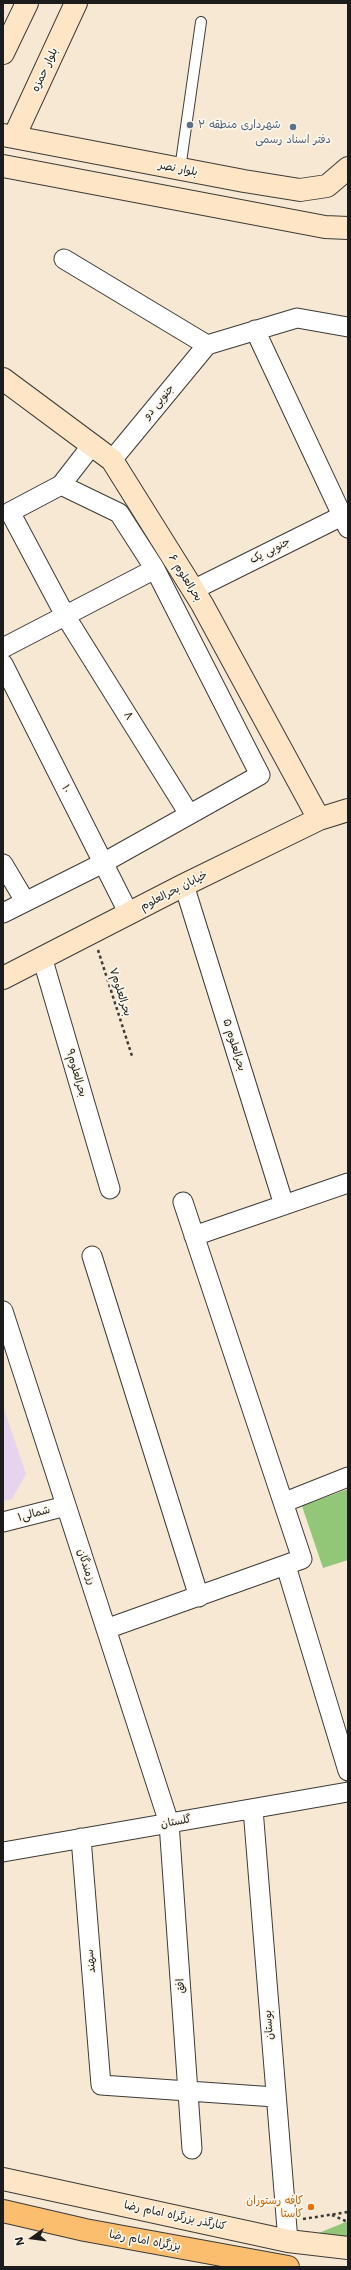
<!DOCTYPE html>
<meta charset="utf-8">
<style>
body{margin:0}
#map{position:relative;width:351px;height:2270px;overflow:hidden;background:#f6e8d3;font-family:"Shantell Sans",sans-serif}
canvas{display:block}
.frame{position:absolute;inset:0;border:4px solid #1c1c1c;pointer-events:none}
.north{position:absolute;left:12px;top:2218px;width:40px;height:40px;-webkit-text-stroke:3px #fbf7ec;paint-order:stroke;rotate:256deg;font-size:11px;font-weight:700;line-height:16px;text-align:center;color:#1c1c1c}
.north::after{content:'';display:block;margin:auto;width:14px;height:18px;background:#1c1c1c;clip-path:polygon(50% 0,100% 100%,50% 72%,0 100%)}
</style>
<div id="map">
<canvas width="351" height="2270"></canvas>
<div class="frame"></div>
<div class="north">N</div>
</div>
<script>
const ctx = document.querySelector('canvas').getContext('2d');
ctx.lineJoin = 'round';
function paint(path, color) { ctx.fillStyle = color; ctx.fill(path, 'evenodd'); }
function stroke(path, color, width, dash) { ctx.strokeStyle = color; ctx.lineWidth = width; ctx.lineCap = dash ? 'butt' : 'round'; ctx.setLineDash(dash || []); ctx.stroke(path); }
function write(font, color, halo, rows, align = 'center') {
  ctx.font = font + ' "Shantell Sans","Playpen Sans Arabic",sans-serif'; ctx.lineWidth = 3.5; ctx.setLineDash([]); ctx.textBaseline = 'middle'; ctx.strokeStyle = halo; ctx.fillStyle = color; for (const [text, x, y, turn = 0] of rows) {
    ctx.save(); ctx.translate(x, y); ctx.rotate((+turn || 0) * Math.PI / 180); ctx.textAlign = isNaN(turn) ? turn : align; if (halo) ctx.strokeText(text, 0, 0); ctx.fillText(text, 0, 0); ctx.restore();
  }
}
paint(new Path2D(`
 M3 1406 26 1474 12 1499 3 1501Z`), '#e6d3f0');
paint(new Path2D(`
 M348 1489V1560L323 1568 302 1506Z
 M348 2221V2239L314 2235Z`), '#93c778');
const lane = new Path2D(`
 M180 169 201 22`);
const street = new Path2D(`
 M64 259 207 345 297 318 348 327
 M255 330 348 528
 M112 460 207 345
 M61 485 10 512 66 617 189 814
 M193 590 348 513
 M3 648 155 569
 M3 664 129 914
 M3 864 25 901
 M184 885 284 1205
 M3 913 103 863 260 775 155 569 119 513 61 485 92 445
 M42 957 110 1189
 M194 1236 348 1183
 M92 1256 199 1597
 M3 1311 169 1823 192 2149
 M285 1502 348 1477
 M3 1522 66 1506
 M286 1566 348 1771
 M106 1629 302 1559 183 1202
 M253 1809 288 2241
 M81 1838 101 2085 275 2097
 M3 1852 348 1792`);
const secondary = new Path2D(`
 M3 53 27 3
 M3 135 244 181 300 190 327 186 348 168
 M14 137 76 3
 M3 166 325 227 348 228
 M3 379 112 460 202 604 319 819
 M3 978 184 885 319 819 348 810
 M3 2179 288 2241 348 2248`);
const highway = new Path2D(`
 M3 2211 85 2230 288 2267`);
stroke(lane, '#3d3b37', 12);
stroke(street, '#3d3b37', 21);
stroke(secondary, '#3d3b37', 24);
stroke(highway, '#3d3b37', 24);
stroke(new Path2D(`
 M98 950 132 1056
 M332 2215 348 2222
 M303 2219 348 2212`), '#3d3b37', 2.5, [3, 3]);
stroke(lane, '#fff', 10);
stroke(street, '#fff', 19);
stroke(secondary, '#fde5c5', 22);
stroke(highway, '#fbbd6e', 22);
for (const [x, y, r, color] of [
 [190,125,4,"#5c6f8a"],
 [293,127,4,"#5c6f8a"],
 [311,2207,4,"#e8710a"]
]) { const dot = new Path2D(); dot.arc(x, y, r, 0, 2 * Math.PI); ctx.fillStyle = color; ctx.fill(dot); stroke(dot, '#fbf7ec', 1.5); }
write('11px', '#1c1c1c', '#fbf7ec', [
 ["بلوار حمزه",45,70,-65],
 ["بلوار نصر",178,169,11],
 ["جنوبی دو",159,402,-50],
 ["جنوبی یک",270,551,-27],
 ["بحرالعلوم ۶",185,578,58],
 ["۸",128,716,58],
 ["۱۰",66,789,63],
 ["خیابان بحرالعلوم",174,891,-27],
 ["بحرالعلوم۷",120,992,72],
 ["بحرالعلوم ۵",234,1045,73],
 ["بحرالعلوم۹",76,1073,74],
 ["شمالی۱",34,1514,-15],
 ["رزمندگان",86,1567,72],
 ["گلستان",176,1822,-10],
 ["سهند",91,1961,-95],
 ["افق",181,1986,-94],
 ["بوستان",269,2025,-94],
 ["کنارگذر بزرگراه امام رضا",175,2216,12],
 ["بزرگراه امام رضا",145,2241,10]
]);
write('11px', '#4e5e75', '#fbf7ec', [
 ["شهرداری منطقه ۲",198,125],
 ["دفتر اسناد رسمی",293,140,"center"]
], 'left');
write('11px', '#c56008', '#fbf7ec', [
 ["کافه رستوران",303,2201],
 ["کاستا",303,2214]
], 'right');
</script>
